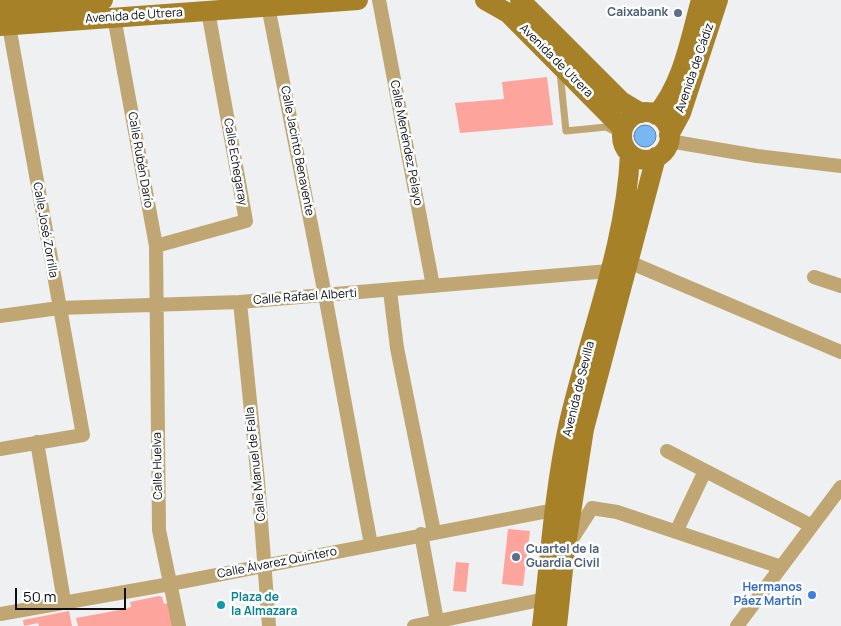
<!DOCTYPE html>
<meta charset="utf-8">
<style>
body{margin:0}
#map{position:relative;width:841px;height:626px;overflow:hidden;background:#eef0f1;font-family:Manrope,sans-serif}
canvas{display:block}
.scale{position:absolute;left:15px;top:588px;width:111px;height:22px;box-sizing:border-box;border:2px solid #0e0e0f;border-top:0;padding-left:6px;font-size:15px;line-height:18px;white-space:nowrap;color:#0e0e0f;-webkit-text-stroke:4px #fcfdfe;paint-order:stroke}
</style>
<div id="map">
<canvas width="841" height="626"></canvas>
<div class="scale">50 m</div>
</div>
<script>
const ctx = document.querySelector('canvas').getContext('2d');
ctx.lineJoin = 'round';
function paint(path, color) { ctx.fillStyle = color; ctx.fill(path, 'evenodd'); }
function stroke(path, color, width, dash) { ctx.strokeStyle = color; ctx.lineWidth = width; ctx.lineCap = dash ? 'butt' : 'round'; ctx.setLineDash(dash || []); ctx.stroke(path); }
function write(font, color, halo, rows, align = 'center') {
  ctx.font = font + ' Manrope,sans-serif'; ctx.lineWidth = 5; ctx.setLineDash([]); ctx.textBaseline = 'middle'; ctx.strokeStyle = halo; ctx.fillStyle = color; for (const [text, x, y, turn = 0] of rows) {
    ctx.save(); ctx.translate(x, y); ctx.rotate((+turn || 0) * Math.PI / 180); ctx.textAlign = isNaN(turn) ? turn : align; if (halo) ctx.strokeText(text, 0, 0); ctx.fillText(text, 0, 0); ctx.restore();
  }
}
const water = new Path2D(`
 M634 136a11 11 0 1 1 22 0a11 11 0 1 1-22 0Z`);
paint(water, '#78b7f1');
stroke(water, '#5884ad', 1);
paint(new Path2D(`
 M547 77 553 125 460 133 455 103 504 99 502 82Z
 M508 529 530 531 523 586 502 584Z
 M456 562 469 563 466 592 453 591Z
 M159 596 162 597 164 604 170 602 176 626H78L76 618 125 609 131 607 130 602Z
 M69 611 72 626H39L38 623 24 626 23 620Z`), '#fda49d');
stroke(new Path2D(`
 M560 72 566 131 606 127 615 132`), '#bfa672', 7);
stroke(new Path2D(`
 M379 0 433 286
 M268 6 325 295 371 545
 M114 17 156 246 159 530 179 626
 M669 141 757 156 841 166
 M156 246 246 221 208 11
 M629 262 841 352
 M814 277 841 286
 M390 291 397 348 434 532
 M240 302 258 481 269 626
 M0 316 59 308 240 302 609 271
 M37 442 64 601
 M0 449 83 435 9 26
 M667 451 812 526
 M676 532 705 471
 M421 534 437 621
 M570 542 592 508 617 512 781 567
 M0 614 170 584 554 510 561 512
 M414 626 545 599
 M737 626 841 487`), '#bfa672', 14);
stroke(new Path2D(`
 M485 0 508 13 623 129
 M520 0 621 101 641 113
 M0 8 103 0
 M0 26 358 0
 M622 136a24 24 0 1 1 48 0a24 24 0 1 1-48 0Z
 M656 115C683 84 690 39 701 0
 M669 135 681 113 718 0
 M542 626C550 560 554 493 568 427 588 337 626 247 630 154
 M557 626 565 551 584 429 656 157`), '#a68128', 20);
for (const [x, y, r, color] of [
 [678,13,5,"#5c6f8a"],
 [516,557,5,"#5c6f8a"],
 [812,595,5,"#3f7fe0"],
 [221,605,5,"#0f9aa8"]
]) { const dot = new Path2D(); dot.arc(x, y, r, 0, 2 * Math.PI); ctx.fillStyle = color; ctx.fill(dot); stroke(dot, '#fcfdfe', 2); }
write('bold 12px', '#4e5e75', '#fcfdfe', [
 ["Caixabank",668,13],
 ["Cuartel de la",526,550,"left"],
 ["Guardia Civil",526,564,"left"]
], 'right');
write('12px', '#0e0e0f', '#fcfdfe', [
 ["Avenida de Utrera",134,16,-4],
 ["Avenida de Utrera",556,61,45],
 ["Avenida de Cádiz",695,68,-71],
 ["Calle Menéndez Pelayo",406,143,79],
 ["Calle Jacinto Benavente",297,151,79],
 ["Calle Rubén Darío",140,160,80],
 ["Calle Echegaray",235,162,80],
 ["Calle José Zorrilla",45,230,80],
 ["Calle Rafael Alberti",305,297,-4],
 ["Avenida de Sevilla",579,389,-76],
 ["Calle Manuel de Falla",256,464,-96],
 ["Calle Huelva",158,466,-91],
 ["Calle Álvarez Quintero",277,563,-11]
]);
write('bold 12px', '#366cbe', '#fcfdfe', [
 ["Hermanos",802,588],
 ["Páez Martín",802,602]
], 'right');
write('bold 12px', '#0d838f', '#fcfdfe', [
 ["Plaza de",231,598],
 ["la Almazara",231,612]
], 'left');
</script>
